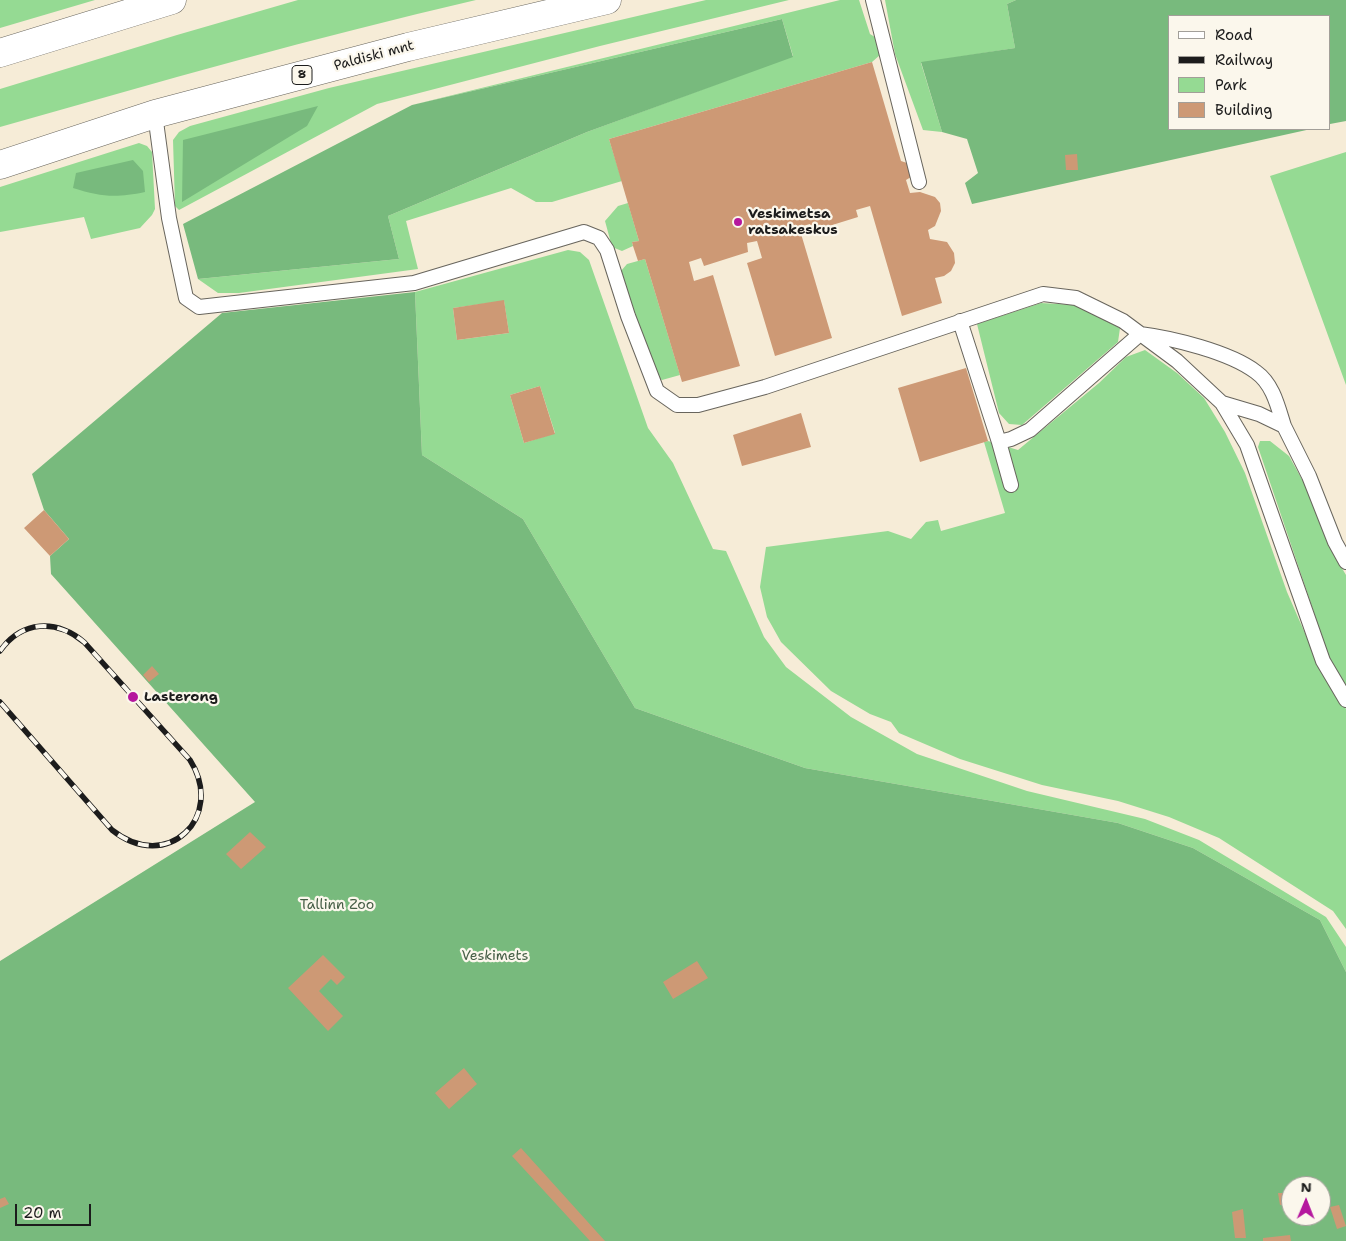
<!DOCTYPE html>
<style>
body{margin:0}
#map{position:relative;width:1346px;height:1241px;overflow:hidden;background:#f6ecd7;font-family:"Shantell Sans",sans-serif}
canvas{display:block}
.legend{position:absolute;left:1168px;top:15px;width:162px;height:115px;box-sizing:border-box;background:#fbf7ec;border:1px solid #a29f99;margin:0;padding:6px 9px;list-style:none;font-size:15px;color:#1c1c1c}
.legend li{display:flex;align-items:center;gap:10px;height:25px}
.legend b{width:25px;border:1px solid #a29f99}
.north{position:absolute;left:1281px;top:1176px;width:50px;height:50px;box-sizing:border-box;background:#fbf7ec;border:1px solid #a29f99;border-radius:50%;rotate:1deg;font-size:14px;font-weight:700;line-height:20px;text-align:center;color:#1c1c1c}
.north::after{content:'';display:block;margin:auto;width:18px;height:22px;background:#b5179e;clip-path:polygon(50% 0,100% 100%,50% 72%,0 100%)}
.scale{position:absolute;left:15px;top:1204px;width:76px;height:22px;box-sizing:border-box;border:2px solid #1c1c1c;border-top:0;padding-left:6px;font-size:15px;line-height:18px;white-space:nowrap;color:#1c1c1c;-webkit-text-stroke:4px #fbf7ec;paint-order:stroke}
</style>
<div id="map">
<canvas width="1346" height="1241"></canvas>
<ul class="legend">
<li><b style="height:6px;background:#fff"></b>Road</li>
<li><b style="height:6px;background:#1c1c1c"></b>Railway</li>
<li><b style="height:14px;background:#95da93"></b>Park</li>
<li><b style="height:14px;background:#cd9975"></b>Building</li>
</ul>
<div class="north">N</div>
<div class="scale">20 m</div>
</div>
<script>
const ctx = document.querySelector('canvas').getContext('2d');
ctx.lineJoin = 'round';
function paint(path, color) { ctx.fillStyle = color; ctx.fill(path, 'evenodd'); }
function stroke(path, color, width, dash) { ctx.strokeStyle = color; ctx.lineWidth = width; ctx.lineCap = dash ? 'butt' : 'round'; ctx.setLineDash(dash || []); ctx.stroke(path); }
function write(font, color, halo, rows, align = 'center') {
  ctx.font = font + ' "Shantell Sans",sans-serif'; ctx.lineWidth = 4.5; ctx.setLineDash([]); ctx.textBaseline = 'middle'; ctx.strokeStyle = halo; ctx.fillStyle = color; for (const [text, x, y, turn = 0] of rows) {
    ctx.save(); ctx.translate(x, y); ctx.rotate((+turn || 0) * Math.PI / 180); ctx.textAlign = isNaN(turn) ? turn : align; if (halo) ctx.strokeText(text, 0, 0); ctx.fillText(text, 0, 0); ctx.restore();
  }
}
paint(new Path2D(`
 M0 0H95L0 28Z
 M298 0H476C316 37 158 82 0 127V89L177 35Z
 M706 0H789L600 46 377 104 179 210 175 206 173 140 179 132 190 126 329 88Z
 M840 0H859L870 34 878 39 880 55 872 62 609 139 622 181 552 202H536L511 188 406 221 418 269 239 293H218L198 279 399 259 388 216 587 132 793 56 782 19 412 105Z
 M885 0H1016L1007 4 1015 48 921 63 942 132 923 130 895 54Z
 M139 143 147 146 152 152 155 209 152 215 140 228 91 239 84 217 0 232V187Z
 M1346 152V385L1270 176Z
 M628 203 639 241 632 242 633 246 622 251 612 247 605 221 618 206Z
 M568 250 580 252 589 260 648 428 673 463 713 549 726 551 764 637 786 667 851 717 917 754 1027 791 1145 819 1199 840 1326 917 1346 947V972L1320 920 1193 848 1118 823 805 768 635 708 523 519 422 455 415 292ZM504 301 509 333 457 340 453 308ZM540 386 555 433 524 443 510 395Z
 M645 259 680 375 662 380 653 375 621 271 627 264Z
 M1041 303 1076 305 1120 328 1118 342 1022 425 1009 424 999 413 977 324Z
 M1145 350 1177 373 1204 398 1225 432 1245 473 1287 592 1324 677 1346 709V929L1333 911 1219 838 1169 817 1118 801 1042 785 960 759 899 733 891 722 870 714 831 691 781 642 767 617 760 587 766 547 888 531 911 539 926 522 938 520 941 531 1005 513 984 442 988 441 1018 450 1099 383 1126 357Z
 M1260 441H1270L1289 456 1309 492 1337 560 1346 575V693L1329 657 1258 447Z`), '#95da93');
paint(new Path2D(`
 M1016 0H1346V121L1330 124V16H1170V129H1311L972 204 965 183 978 173 967 139 942 132 921 62 1015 48 1007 4Z
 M782 19 793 57 587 132 388 216 399 259 198 279 183 224 412 105Z
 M318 106 307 126 182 202 183 140Z
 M133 160 143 171 145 192C116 198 101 197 73 188L76 173Z
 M415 292 422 455 523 519 635 708 805 768 1118 823 1193 848 1320 920 1346 972V1241H0V961L255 802 51 574 50 556 69 539 44 510 32 474 222 313ZM1291 1186H1321V1216H1291Z`), '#78ba7d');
paint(new Path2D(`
 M872 62 901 161 910 164 911 177 906 180 910 193 920 192 935 197 940 203 941 211 935 226 928 230 930 239 947 242 954 253 955 263 951 271 944 276 935 278 942 303 902 316 870 206 856 210 858 217 813 231 810 224 799 227 832 338 775 356 747 263 762 258 757 241 747 243 748 252 704 266 701 258 689 262 694 281 713 275 740 366 682 382 645 259 638 261 633 246 632 242 639 241 609 139Z
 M1077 154 1078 170H1066L1065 155Z
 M504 300 509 333 457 340 453 308Z
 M966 368 988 441 920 462 898 388Z
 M540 386 555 434 524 443 510 395Z
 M801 413 811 447 742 466 733 435Z
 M44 510 69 539 50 556 24 528Z
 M152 666 159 674 149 682 143 675Z
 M250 832 266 847 241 869 226 854Z
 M323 955 345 977 337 985 331 979 319 991 343 1016 328 1031 288 988Z
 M697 961 708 978 673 999 663 982Z
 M464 1068 477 1084 449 1109 435 1093Z
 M521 1148 605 1241H590L512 1156Z
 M1278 1193H1291V1204L1280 1205Z
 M5 1197 9 1204 0 1208V1199Z
 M1339 1205 1346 1226 1337 1229 1330 1207Z
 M1243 1209 1246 1238H1235L1232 1212Z
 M1290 1235 1291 1241H1263V1238Z`), '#cd9975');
const lane = new Path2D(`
 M873 0 919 182
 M155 114 169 218 186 298 199 307 414 283 584 232 599 238 607 250 628 316 657 391 677 405H698L765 387 1043 294 1076 298 1123 321 1177 361 1222 403 1247 445 1323 661 1346 700
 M960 321 999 442 1011 439 1030 430 1140 334C1172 338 1230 352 1256 372 1273 384 1278 407 1284 426
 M1222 403 1259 414 1284 426 1309 476 1335 542 1346 562
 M999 442 1011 485`);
const primary = new Path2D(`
 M0 53 172 0
 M0 165 155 114 408 47 607 0`);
stroke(lane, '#68655d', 16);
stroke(primary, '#68655d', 29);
stroke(lane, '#fff', 14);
stroke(primary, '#fff', 28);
const rail = new Path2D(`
 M0 651C22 620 56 619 84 642L190 760C226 817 167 874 112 830L0 702`);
stroke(rail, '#1c1c1c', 5.5);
stroke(rail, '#fbf7ec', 4, [11]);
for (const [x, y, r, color] of [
 [738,222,5,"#b5179e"],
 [133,697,6,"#b5179e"]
]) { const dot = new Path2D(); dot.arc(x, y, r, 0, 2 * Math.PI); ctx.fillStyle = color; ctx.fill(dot); stroke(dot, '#fbf7ec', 2); }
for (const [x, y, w] of [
 [302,75,20]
]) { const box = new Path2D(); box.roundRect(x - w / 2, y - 9.5, w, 19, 4); ctx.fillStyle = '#fbf7ec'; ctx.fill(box); stroke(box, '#1c1c1c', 1); }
write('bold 12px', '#1c1c1c', null, [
 ["8",302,75]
]);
write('14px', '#1c1c1c', '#fbf7ec', [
 ["Paldiski mnt",374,56,-15]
]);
write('bold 14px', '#1c1c1c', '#fbf7ec', [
 ["Veskimetsa",748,214],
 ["ratsakeskus",748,230],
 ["Lasterong",144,697]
], 'left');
write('14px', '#465e46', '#fbf7ec', [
 ["Tallinn Zoo",337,905],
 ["Veskimets",495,956]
]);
</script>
